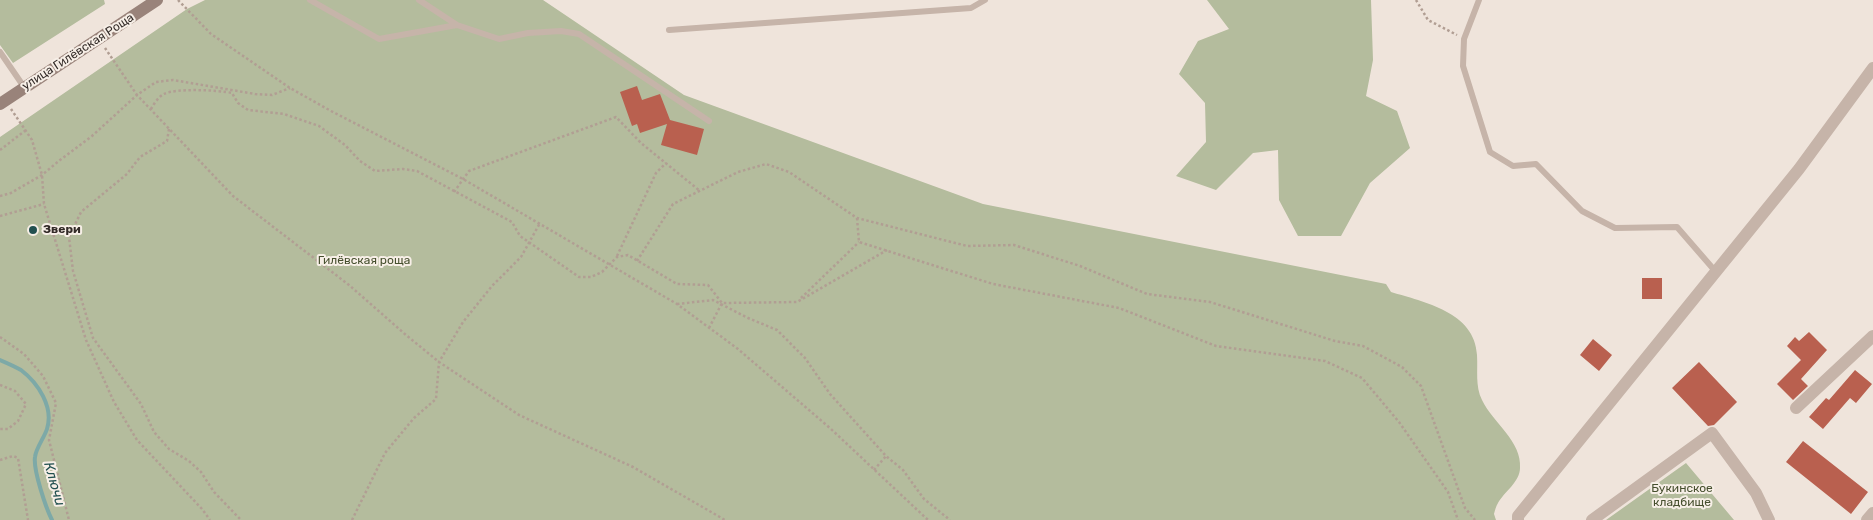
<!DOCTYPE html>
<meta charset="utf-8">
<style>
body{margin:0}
canvas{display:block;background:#efe4db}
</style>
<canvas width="1873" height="520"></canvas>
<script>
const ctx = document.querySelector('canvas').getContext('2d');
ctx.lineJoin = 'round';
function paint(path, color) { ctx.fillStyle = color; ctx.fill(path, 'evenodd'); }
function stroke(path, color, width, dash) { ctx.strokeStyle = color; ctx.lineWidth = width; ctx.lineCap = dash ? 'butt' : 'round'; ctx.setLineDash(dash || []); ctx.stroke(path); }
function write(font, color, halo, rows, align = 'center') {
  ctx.font = font + ' Rubik,sans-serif'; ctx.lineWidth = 4; ctx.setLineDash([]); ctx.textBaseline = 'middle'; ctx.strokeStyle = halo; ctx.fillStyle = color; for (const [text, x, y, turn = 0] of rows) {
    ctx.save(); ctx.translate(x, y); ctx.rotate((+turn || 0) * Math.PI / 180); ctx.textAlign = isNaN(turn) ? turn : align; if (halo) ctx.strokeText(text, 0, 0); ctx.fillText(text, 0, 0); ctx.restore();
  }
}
paint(new Path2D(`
 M0 0H104L105 4 13 63 0 45Z
 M205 0H543L684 95 983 204 1386 284 1391 292C1424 302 1475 312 1477 355 1478 370 1475 386 1482 400 1493 423 1522 441 1520 468 1520 482 1504 492 1498 503 1496 506 1495 510 1494 514L1496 520H0V137L187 9Z
 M1207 0H1371L1373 60 1366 96 1397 111 1410 148 1370 183 1341 236H1298L1279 200 1278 150 1253 153 1216 190 1176 176 1206 142 1205 103 1179 74 1198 41 1229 29Z
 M1686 463 1734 520H1606Z`), '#b4bc9d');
stroke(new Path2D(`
 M0 360C7 363 14 366 21 370 38 383 54 407 47 429 44 438 36 448 35 457 33 470 46 508 52 520`), '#7da9a7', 4);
paint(new Path2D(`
 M637 86 642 100 660 94 670 120 704 129 697 155 661 145 667 124 640 133 637 124 632 126 620 92Z
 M1642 278H1662V299H1642Z
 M1809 332 1827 350 1801 379 1808 386 1793 400 1777 384 1801 360 1787 346 1795 337 1799 341Z
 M1593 339 1612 355 1599 371 1580 355Z
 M1699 362 1737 402 1714 425 1708 426 1672 388Z
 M1855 370 1872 384 1856 403 1850 398 1823 429 1809 417 1826 398 1829 400Z
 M1803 441 1868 492 1851 514 1786 462Z`), '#b9604f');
stroke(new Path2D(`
 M178 0 211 34 290 88 331 111 463 179 677 304 738 349 831 429 928 520
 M1416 0 1428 20 1457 35
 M105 48 137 95 156 82 173 80 255 94 272 95 290 88
 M11 109 32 140 42 175 44 204 86 340 114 402 137 440 202 509 210 520
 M151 109C154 104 158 97 164 94 175 88 218 90 232 93L238 103 248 110 284 114 319 126 345 145 360 161 375 171 403 169 417 171 512 222 520 236 579 277H591L602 272 617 257 628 255 677 284 708 285 722 303
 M169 129 167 141 140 157 127 174 81 212 69 237 73 271 93 338 141 404 154 432 169 449 189 461 201 472 214 492 241 520
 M0 150 26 130
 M454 192 469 171 616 117 641 143 700 191
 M0 196 11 193 42 175 60 160 92 136 137 95 233 196 349 285 406 335 439 362 519 415 633 467 725 520
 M0 216 44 204
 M857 218 859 242 993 284 1119 308 1216 346 1325 361 1362 378 1399 422 1448 492 1458 520
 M617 256 656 173 666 163
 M637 261 673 204 738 172 766 164 789 172 857 218 967 246 1014 245 1080 266 1147 294 1210 302 1335 341 1363 346 1402 367 1421 386 1465 508 1475 520
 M801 298 859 242
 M677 304 713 300 748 318 777 330 805 358 830 394 886 456 903 470 924 499 950 520
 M709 328 722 303 797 302 887 250
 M0 337 24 354 43 376 56 403 49 440 69 520
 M0 385 15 391 26 404 18 421 8 429H0
 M0 460 13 456 18 458 28 520
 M874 470 886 456
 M352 520 385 453 414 418 436 399 439 362 463 322 492 286 521 257 540 223`), '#b19e93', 2.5, [2.5, 2.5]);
stroke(new Path2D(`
 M310 0 379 39 457 25 499 39 528 33 561 31 579 34 709 121
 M419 0 457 25
 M1479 0 1464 39 1463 66 1490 152 1513 166 1536 164 1582 211 1615 228 1677 227 1716 272
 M669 30 971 8 985 0
 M0 52 24 87`), '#c6b4a9', 6);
stroke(new Path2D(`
 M1796 408 1873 336
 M1518 520V516L1799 169 1873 68
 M1592 520 1712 433 1756 493 1769 520
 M1867 520 1873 513`), '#c6b4a9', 12);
stroke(new Path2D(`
 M0 104 157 0`), '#99837a', 12);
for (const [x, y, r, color] of [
 [33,230,5,"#225050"]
]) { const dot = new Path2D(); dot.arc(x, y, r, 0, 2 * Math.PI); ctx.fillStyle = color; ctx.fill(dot); stroke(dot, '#f7efe7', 2); }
write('12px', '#332b28', '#f7efe7', [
 ["улица Гилёвская Роща",78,52,-33]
]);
write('bold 12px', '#332b28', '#f7efe7', [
 ["Звери",43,230]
], 'left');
write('12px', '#464f2e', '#f7efe7', [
 ["Гилёвская роща",364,261],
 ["Букинское",1682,489],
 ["кладбище",1682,503]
]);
write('italic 14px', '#225050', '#f7efe7', [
 ["Ключи",54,484,74]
]);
</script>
